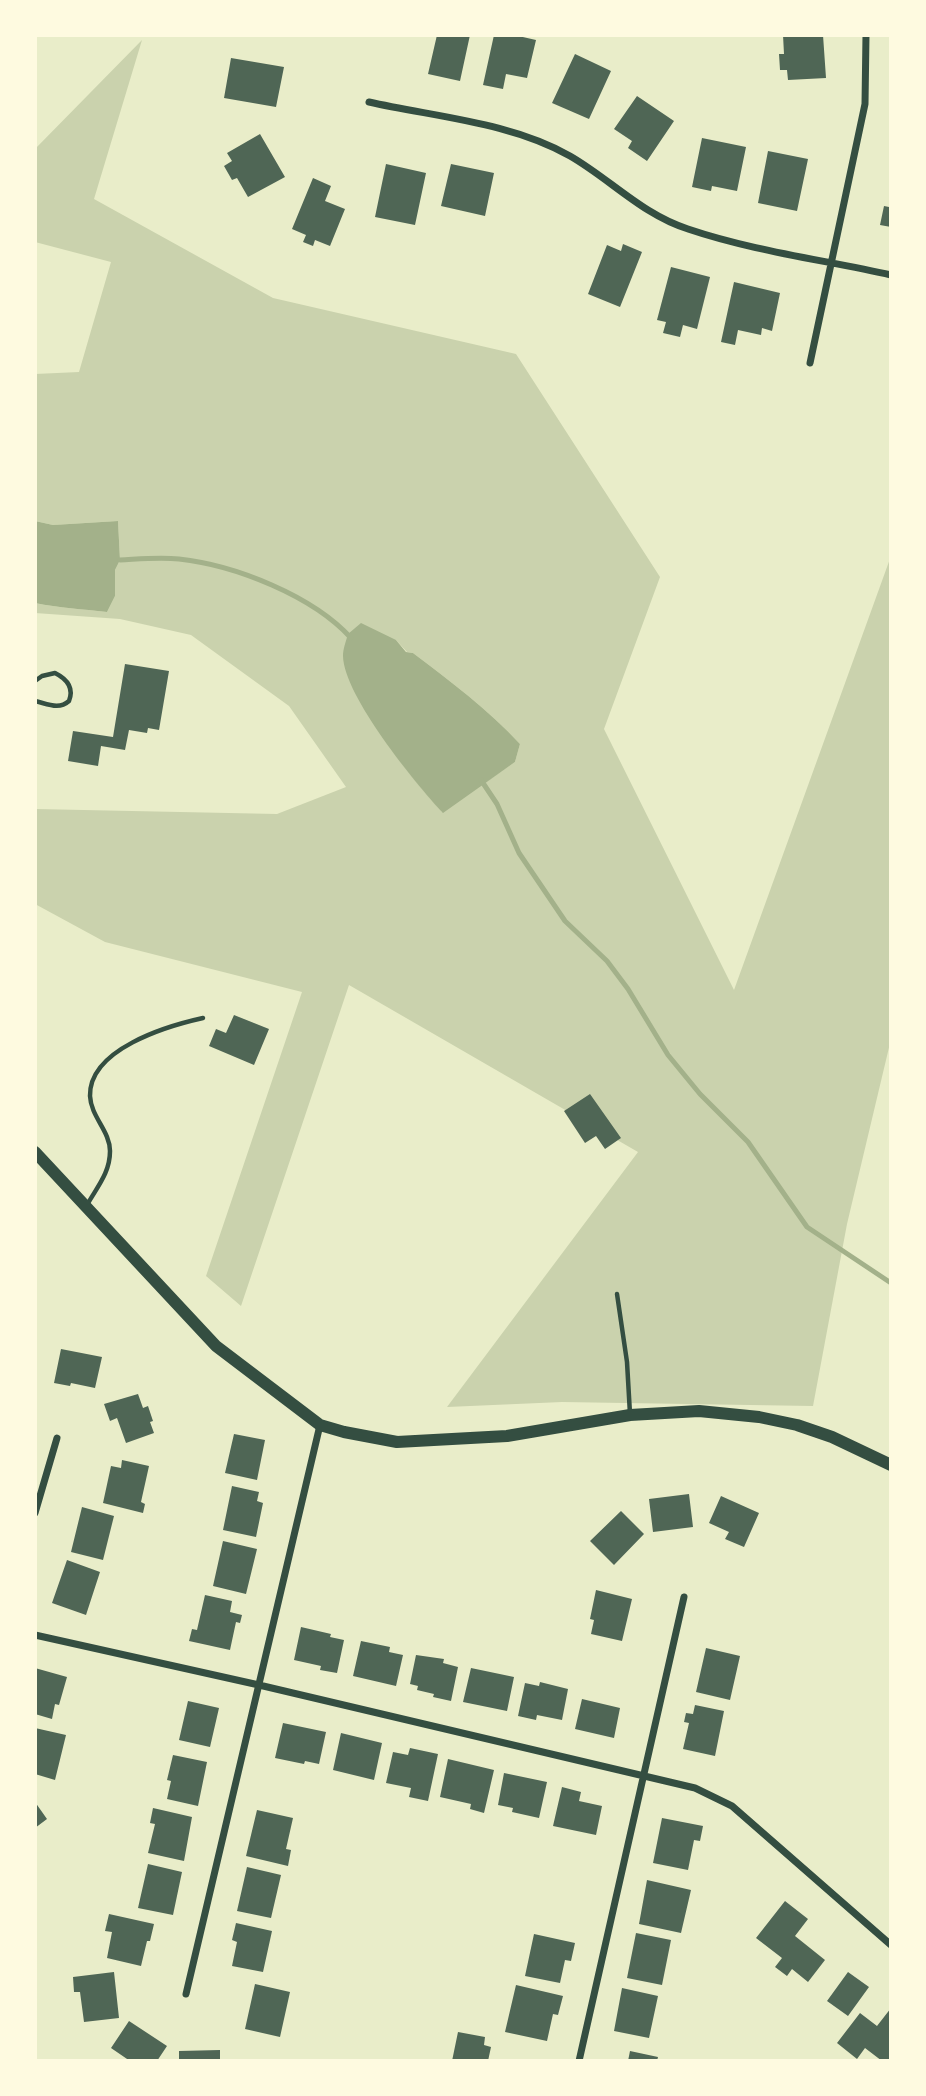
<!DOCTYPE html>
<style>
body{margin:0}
#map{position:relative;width:926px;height:2096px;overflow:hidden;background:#e9edc9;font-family:Helvetica,sans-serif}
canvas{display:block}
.frame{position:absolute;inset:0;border:37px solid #fefae0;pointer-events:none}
</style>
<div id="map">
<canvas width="926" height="2096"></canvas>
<div class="frame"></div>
</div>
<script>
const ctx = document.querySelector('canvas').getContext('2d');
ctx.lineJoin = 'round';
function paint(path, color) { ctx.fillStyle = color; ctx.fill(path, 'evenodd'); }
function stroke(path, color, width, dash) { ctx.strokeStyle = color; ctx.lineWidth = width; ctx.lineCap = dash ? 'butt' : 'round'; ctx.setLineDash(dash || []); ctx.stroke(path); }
paint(new Path2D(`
 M142 40 94 199 273 298 516 354 660 577 604 729 734 990 891 556V1039L847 1224 813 1406 562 1402 447 1407 638 1152 349 985 241 1306 206 1276 302 992 105 942 35 904V809L277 814 346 787 289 706 191 635 120 619 35 613V603C59 608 82 609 107 612L115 596V570L120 560 118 521 53 525 35 521V374L79 372 111 262 35 242V149ZM396 640 407 652 413 653C450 681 489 710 520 744L515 762 442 812C405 771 374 727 349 677Z`), '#cad2ad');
paint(new Path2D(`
 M35 521 53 525 118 521 120 560 115 570V596L107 612C82 609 59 608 35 603Z
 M361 623 396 640 406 652 413 653C450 681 489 710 520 744L515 762 443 813C415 783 344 696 343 656 343 649 346 641 348 634Z`), '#a3b18a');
stroke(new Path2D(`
 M120 560C140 559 159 557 179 559 235 565 313 596 351 638
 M481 780 497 804 519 853 565 921 607 961 628 989 668 1055 700 1094 748 1142 807 1227 891 1283`), '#a3b18a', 5);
paint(new Path2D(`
 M437 35H470L460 81 428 74Z
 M494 35H514L536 40 527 78 506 74 503 89 483 85Z
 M783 35H823L826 78 788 80 787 70H780L779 54H784Z
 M575 54 611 71 589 119 552 103Z
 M231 58 284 67 276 107 224 98Z
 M637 96 674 121 647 161 628 148 632 141 614 129Z
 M260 134 285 177 248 197 237 178 232 180 224 166 232 161 227 153Z
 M702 138 746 147 737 191 712 186 711 191 692 187Z
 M768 151 808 159 797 211 758 203Z
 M386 164 426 173 415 225 375 217Z
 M451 164 494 173 485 216 441 206Z
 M313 178 331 186 325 201 345 209 330 246 315 240 313 246 303 242 306 235 292 229Z
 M890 202H891V227L880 225 884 206 889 207Z
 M623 244 642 252 620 307 588 294 607 245 621 251Z
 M671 267 710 277 697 329 683 325 680 337 663 333 666 322 657 320Z
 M734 282 780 293 772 331 762 328 761 335 738 330 735 345 721 342Z
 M125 664 169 671 159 730 148 728 147 733 129 730 125 750 101 746 98 766 68 761 73 731 113 737Z
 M234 1015 269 1029 254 1065 209 1046 216 1029 226 1033Z
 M590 1094 621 1138 605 1149 596 1136 585 1143 564 1111Z
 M61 1349 102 1357 95 1388 71 1383 70 1386 54 1383Z
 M138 1394 143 1408 148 1406 153 1421 150 1422 154 1433 126 1443 117 1418 110 1421 104 1404Z
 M234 1434 265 1440 257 1480 225 1473Z
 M122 1460 149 1466 141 1502 145 1504 143 1513 103 1503 111 1466 121 1468Z
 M232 1486 259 1492 257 1501 263 1503 256 1537 223 1530Z
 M689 1494 693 1527 653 1532 649 1499Z
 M721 1496 759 1513 744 1547 725 1539 729 1532 709 1523Z
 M82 1507 114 1516 103 1560 71 1552Z
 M621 1511 644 1534 614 1565 590 1541Z
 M223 1541 257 1549 246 1594 213 1586Z
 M67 1560 100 1572 86 1615 52 1603Z
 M596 1590 632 1599 622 1641 591 1634 594 1620 590 1619Z
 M205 1595 232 1601 230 1612 242 1615 240 1623 236 1622 230 1650 189 1641 192 1629 197 1630Z
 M301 1627 331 1634 330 1637 344 1640 337 1673 320 1670 321 1666 294 1660Z
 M361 1641 390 1647 389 1652 403 1655 396 1686 353 1676Z
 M706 1648 740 1656 730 1700 696 1692Z
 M416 1655 444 1659 443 1663 458 1667 451 1701 433 1697 434 1694 417 1690 418 1686 410 1684Z
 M35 1668 67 1677 59 1705 55 1704 52 1719 35 1714Z
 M471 1668 514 1677 507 1711 463 1702Z
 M540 1682 568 1689 562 1720 537 1715 536 1720 518 1716 525 1683 539 1686Z
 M582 1699 620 1708 614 1738 575 1729Z
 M188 1701 219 1708 210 1747 179 1740Z
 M695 1705 724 1711 715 1756 683 1749 689 1723 684 1722 686 1713 693 1714Z
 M283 1723 326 1732 319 1764 305 1761 304 1764 275 1758Z
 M35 1728 66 1735 55 1780 35 1774Z
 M341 1733 382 1743 374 1780 333 1770Z
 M410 1748 438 1754 428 1801 409 1797 411 1788 386 1783 393 1752 408 1755Z
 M173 1755 207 1762 198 1806 167 1799 171 1781 167 1780Z
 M448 1759 494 1770 484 1813 470 1809 471 1804 440 1797Z
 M504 1773 547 1782 539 1818 512 1812 513 1808 498 1805Z
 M562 1787 581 1792 579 1801 602 1806 596 1835 553 1826Z
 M35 1802 47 1819 35 1828Z
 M153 1808 192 1817 184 1861 148 1853 155 1824 150 1823Z
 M257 1810 293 1818 286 1849 291 1850 288 1866 246 1856Z
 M662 1818 703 1826 700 1841 694 1840 688 1870 653 1863Z
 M148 1864 182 1872 173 1915 138 1908Z
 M247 1867 281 1875 271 1918 237 1911Z
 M647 1880 691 1890 681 1933 639 1924Z
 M785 1901 808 1919 795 1936 825 1960 808 1982 792 1969 787 1976 775 1967 782 1958 756 1938Z
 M109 1914 154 1924 150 1941H147L141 1966 107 1958 112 1932 105 1931Z
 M236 1923 272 1931 263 1972 232 1966 237 1942 232 1940Z
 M636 1933 671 1940 662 1985 627 1978Z
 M534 1934 575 1943 571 1961 565 1960 560 1983 525 1976Z
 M114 1972 119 2018 84 2022 80 1992H74L73 1977Z
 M848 1972 869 1987 848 2016 827 2001Z
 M255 1984 290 1992 280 2037 245 2029Z
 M516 1985 563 1996 558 2015 553 2014 547 2041 505 2032Z
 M622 1988 658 1996 649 2038 614 2031Z
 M891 2008V2061H882L865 2048 857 2059 837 2043 860 2013 877 2026Z
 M129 2021 167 2046 157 2061H130L111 2048Z
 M458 2032 485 2037 484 2045 491 2047 488 2061H452Z
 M220 2050V2061H179V2051Z
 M630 2051 658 2057 657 2061H628Z`), '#4f6655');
stroke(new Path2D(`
 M35 681 42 676 55 673C67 679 74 688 69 701 59 710 48 704 35 701
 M87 1205C97 1187 110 1173 110 1151 110 1131 91 1117 90 1096 89 1049 167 1026 203 1018
 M617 1294 627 1362 630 1414`), '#344e41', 4.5);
stroke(new Path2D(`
 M369 102C435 117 510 122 570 156 610 179 643 215 688 229 753 251 824 260 891 275
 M810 363 865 104 866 35
 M35 1513 57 1438
 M35 1635 259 1685 695 1788 732 1806 891 1945
 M186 1994 320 1425
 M579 2061 684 1597`), '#344e41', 7);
stroke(new Path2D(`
 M35 1152 216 1346 320 1425 344 1432 397 1442 507 1436 630 1415 699 1411 759 1417 797 1425 832 1437 891 1465`), '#344e41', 12);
</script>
